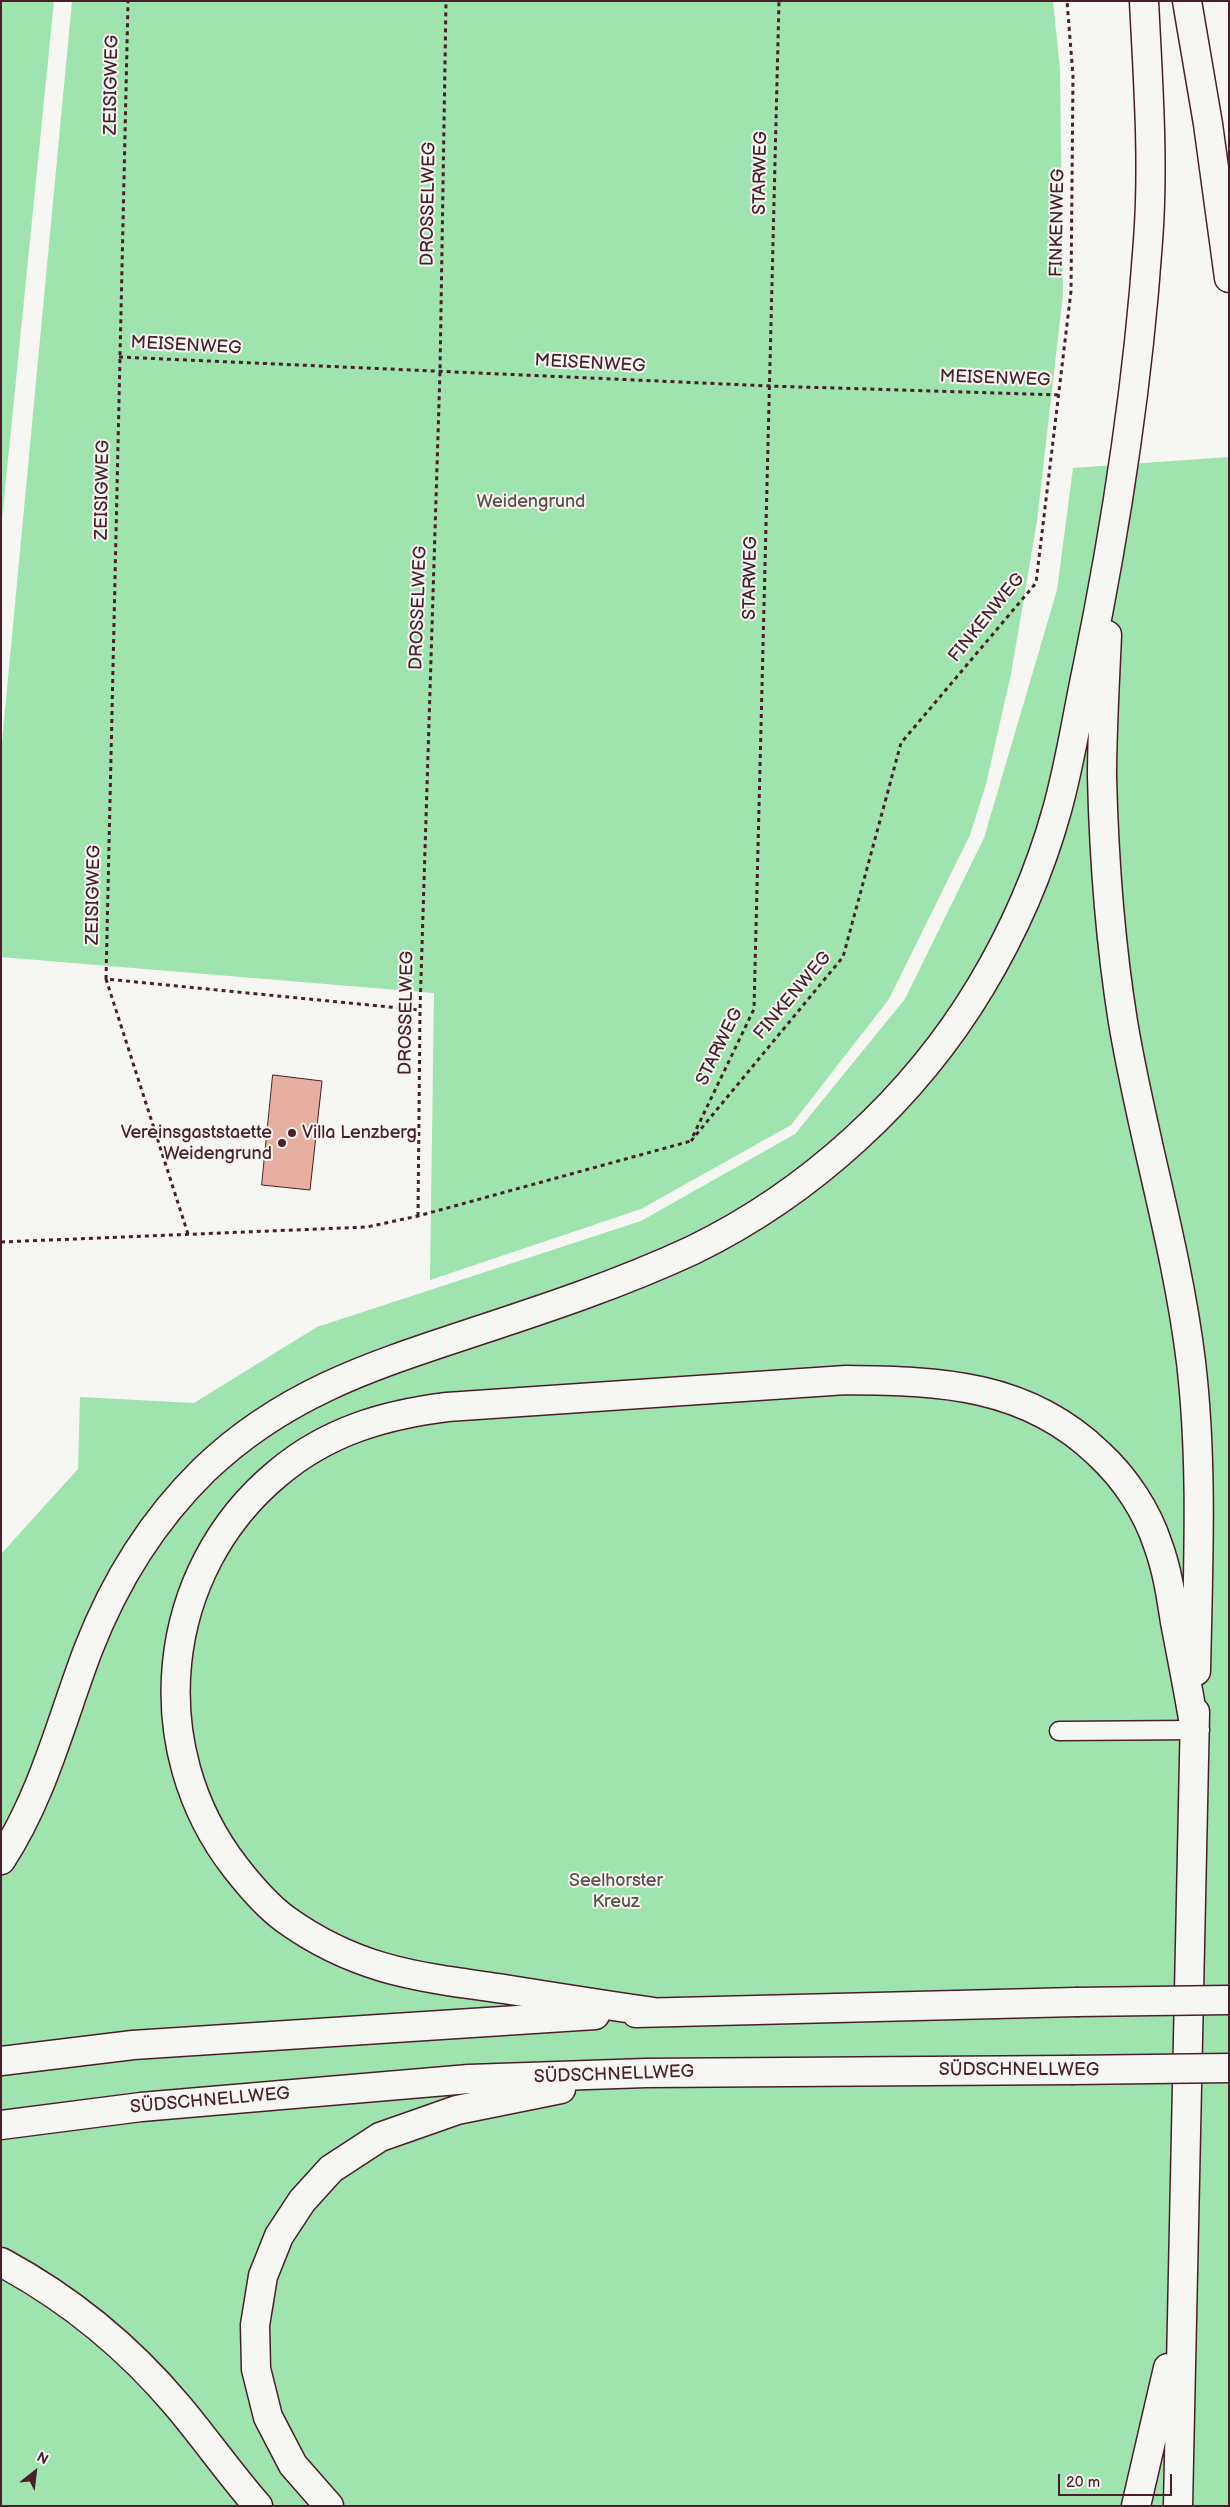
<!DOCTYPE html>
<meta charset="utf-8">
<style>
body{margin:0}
#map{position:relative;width:1230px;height:2507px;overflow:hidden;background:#f6f6f2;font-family:"Balsamiq Sans",sans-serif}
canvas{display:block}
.frame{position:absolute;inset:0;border:2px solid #4a1f2b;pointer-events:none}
.north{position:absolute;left:10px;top:2447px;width:50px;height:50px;-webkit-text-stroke:4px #f6f6f2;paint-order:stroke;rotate:29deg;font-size:14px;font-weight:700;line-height:20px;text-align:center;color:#4a1f2b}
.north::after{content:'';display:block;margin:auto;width:18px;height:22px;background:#4a1f2b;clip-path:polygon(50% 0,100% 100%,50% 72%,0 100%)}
.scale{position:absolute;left:1058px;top:2474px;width:114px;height:22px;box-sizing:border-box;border:2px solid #4a1f2b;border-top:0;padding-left:6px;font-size:15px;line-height:18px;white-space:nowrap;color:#4a1f2b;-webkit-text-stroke:4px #f6f6f2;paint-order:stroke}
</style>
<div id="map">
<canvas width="1230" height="2507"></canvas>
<div class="frame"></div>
<div class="north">N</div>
<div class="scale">20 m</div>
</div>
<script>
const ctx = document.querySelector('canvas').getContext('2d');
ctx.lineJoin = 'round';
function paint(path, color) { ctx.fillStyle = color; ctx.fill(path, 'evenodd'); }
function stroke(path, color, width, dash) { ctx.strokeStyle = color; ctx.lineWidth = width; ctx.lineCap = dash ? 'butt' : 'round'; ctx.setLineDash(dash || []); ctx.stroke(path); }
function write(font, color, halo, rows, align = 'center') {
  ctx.font = font + ' "Balsamiq Sans",sans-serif'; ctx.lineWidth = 4; ctx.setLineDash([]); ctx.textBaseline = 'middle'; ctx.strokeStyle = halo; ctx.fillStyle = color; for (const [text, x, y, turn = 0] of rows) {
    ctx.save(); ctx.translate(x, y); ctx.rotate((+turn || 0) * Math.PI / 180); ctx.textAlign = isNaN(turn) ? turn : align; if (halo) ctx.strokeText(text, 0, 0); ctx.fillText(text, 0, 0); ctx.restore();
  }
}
paint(new Path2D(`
 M1 1H54L1 529Z
 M72 1H1053L1060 70 1063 294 1037 521 1011 674 986 784 970 835 889 999 791 1125 641 1209 430 1280 434 993 1 957V752Z
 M1229 457V2506H1V1554L78 1469 80 1397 194 1403 317 1327 641 1221 795 1134 905 999 984 838 1057 590 1073 468Z`), '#9fe3ae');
const building = new Path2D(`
 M273 1075 322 1081 310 1190 262 1185Z`);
paint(building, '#e7af9f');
stroke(building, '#4a1f2b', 1);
const service = new Path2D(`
 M1059 1731 1195 1730`);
const trunk = new Path2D(`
 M1187 1 1208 124 1229 278
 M1107 635C1105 682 1102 730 1102 777 1104 859 1110 941 1123 1022 1142 1136 1177 1247 1191 1362 1203 1464 1198 1568 1196 1671
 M1 1860C43 1796 61 1721 88 1650 114 1583 152 1521 204 1470 282 1395 368 1367 468 1334 544 1309 620 1284 693 1250 810 1193 914 1098 981 986 1014 931 1040 871 1057 810 1070 764 1077 716 1087 669 1116 528 1138 385 1148 241 1154 162 1148 81 1144 1
 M654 2012C604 2005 554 1997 504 1989 419 1977 357 1971 285 1919 266 1905 250 1886 236 1868 142 1748 159 1571 278 1473 328 1431 384 1415 447 1407L846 1380C941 1381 1027 1384 1099 1454 1125 1478 1147 1511 1158 1545 1167 1569 1171 1596 1175 1622 1182 1658 1189 1694 1195 1730
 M636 2013 1076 2002
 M1 2061 133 2045 595 2015
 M1 2125 141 2107 469 2079 646 2073 1071 2070
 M1 2262C68 2298 128 2347 177 2405 205 2438 229 2473 258 2506
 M329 2506 293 2465 268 2417 256 2369 255 2325 263 2276 279 2236 302 2201 331 2169 380 2137 457 2110 561 2089
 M1136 2506 1168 2368
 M1178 2506 1195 1712`);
stroke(service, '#4a1f2b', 21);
stroke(trunk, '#4a1f2b', 31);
stroke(new Path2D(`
 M119 357 770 386 1060 395
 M106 979 128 1
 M693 1136 754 1009 779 1
 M691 1141 843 957 901 743 1036 583 1071 291 1073 76 1067 1
 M418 1216 420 1010 440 371 446 1
 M188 1234 106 979 420 1010
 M1 1242 367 1227 418 1216 691 1141`), '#4a1f2b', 3, [4, 4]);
stroke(service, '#f6f6f2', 18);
stroke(trunk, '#f6f6f2', 28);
const trunkBridge = new Path2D(`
 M1076 2002 1229 2000
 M1071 2070 1229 2068`);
stroke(trunkBridge, '#4a1f2b', 31, []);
stroke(trunkBridge, '#f6f6f2', 28);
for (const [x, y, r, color] of [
 [292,1133,5,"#4a1f2b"],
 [282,1143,5,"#4a1f2b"]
]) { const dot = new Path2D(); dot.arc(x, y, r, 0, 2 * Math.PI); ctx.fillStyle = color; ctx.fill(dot); stroke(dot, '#f6f6f2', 2); }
write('18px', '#4a1f2b', '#f6f6f2', [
 ["ZEISIGWEG",112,85,-89],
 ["STARWEG",761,173,-89],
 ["DROSSELWEG",429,204,-89],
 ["FINKENWEG",1058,223,-89],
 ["MEISENWEG",186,346,3],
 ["MEISENWEG",590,364,3],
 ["MEISENWEG",995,379,2],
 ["ZEISIGWEG",103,490,-89],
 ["STARWEG",751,578,-89],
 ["DROSSELWEG",419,608,-88],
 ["FINKENWEG",987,618,-51],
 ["ZEISIGWEG",94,895,-89],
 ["FINKENWEG",793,996,-50],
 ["DROSSELWEG",407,1013,-89],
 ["STARWEG",720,1047,-64],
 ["SÜDSCHNELLWEG",1019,2070],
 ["SÜDSCHNELLWEG",614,2075,-2],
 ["SÜDSCHNELLWEG",210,2101,-5]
]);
write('18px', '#5f504c', '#f6f6f2', [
 ["Weidengrund",531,502],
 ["Seelhorster",616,1881],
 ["Kreuz",616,1902]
]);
write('18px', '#4a1f2b', '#f6f6f2', [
 ["Vereinsgaststaette",272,1133],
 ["Weidengrund",272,1154],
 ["Villa Lenzberg",302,1133,"left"]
], 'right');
</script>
